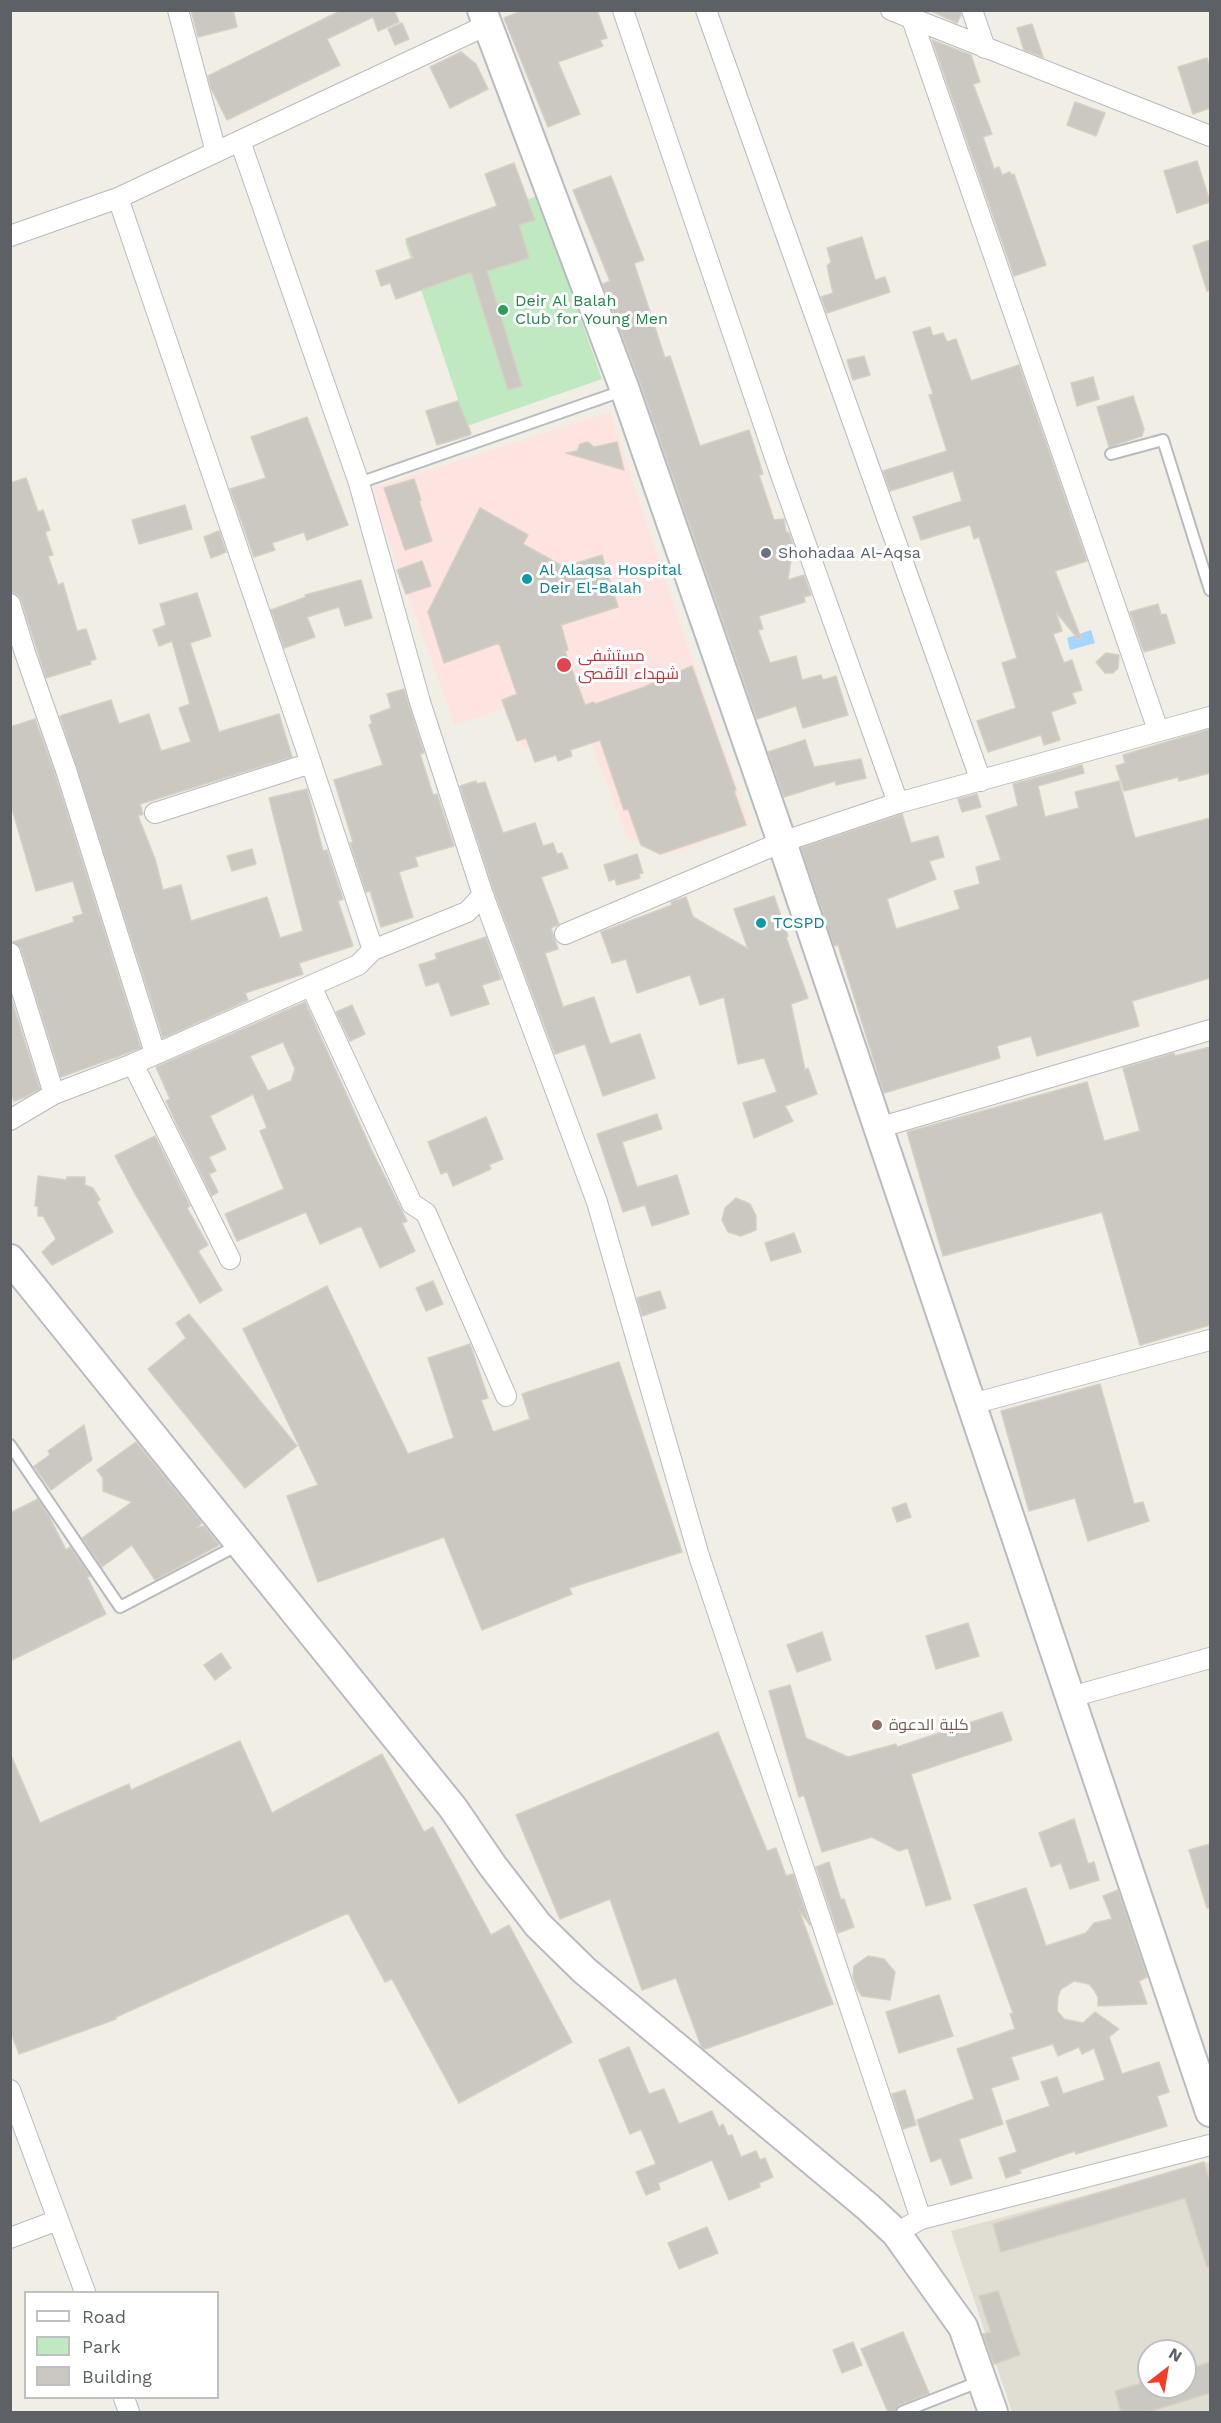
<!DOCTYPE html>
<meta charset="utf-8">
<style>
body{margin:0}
#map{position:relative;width:1221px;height:2423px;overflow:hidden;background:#f0eee5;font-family:"Work Sans",sans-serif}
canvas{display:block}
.frame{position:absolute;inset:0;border:12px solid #5d6166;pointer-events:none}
.legend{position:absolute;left:24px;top:2291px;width:195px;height:108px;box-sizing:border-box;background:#fff;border:2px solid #bec0c2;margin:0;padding:8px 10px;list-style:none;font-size:18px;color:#5d6166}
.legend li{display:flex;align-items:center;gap:12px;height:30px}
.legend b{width:30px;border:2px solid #bec0c2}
.north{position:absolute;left:1137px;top:2339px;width:60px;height:60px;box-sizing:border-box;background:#fff;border:2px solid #bec0c2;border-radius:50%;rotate:31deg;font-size:16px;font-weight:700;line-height:24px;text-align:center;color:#5d6166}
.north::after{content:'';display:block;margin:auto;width:21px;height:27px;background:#f13d2a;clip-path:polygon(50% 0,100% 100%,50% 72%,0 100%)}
</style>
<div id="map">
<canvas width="1221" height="2423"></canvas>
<div class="frame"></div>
<ul class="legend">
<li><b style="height:8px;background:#fff"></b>Road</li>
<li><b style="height:16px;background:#c0e8c1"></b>Park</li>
<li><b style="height:16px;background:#cbc8c2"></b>Building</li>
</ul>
<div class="north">N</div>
</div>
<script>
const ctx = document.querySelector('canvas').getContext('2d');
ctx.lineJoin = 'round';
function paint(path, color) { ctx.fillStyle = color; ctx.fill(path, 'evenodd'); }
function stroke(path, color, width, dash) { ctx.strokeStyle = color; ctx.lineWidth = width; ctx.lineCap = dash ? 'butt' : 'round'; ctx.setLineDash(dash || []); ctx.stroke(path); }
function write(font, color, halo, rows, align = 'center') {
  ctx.font = font + ' "Work Sans",Cairo,sans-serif'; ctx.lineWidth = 6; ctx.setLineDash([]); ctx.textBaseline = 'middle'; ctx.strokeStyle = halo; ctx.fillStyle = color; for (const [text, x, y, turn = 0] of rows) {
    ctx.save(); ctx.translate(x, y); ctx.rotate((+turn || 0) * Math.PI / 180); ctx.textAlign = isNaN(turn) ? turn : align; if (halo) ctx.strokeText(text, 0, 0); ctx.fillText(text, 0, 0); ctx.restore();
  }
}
paint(new Path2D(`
 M1210 2162V2412H1012L951 2231ZM1149 2351H1185V2387H1149Z`), '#e0ddd3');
paint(new Path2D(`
 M610 412 680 624 750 825 665 856 627 836 585 727 523 749 508 707 455 725 370 489Z`), '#fde4e1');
paint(new Path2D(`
 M537 196 602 379 467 426 405 242Z`), '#c0e8c1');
paint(new Path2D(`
 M1091 630 1095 643 1070 650 1067 638Z`), '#a6d6ff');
const building = new Path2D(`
 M191 10H233L237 27 198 37Z
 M342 10H394L399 22 378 31 373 17 327 39 340 65 227 120 211 88 208 76Z
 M524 10H597L607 38 600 40 603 46 558 62 580 114 548 127 504 18Z
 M929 10H960L961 15 957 23Z
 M402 23 409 39 395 45 388 29Z
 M1032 24 1043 57 1024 50 1017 28Z
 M932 40 971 55 980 82 973 84 992 134 983 137 994 169 999 167 1002 175 1010 172 1011 175 1014 174 1046 265 1014 276Z
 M461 52 476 64 488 89 450 108 430 67Z
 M1207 58 1210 68V108L1193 114 1178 67Z
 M1075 102 1105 113 1096 136 1067 125Z
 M1197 161 1210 202 1177 213 1164 171Z
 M514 163 535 220 519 225 529 258 487 271 522 386 508 390 471 272 396 299 390 283 381 286 376 271 413 258 406 239 497 206 485 174Z
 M611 176 644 260 634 263 665 358 670 356 700 446 749 430 763 474 759 475 774 520 784 519 786 532 789 533 793 545 788 580 804 575 811 595 804 597 805 602 759 616 763 629 758 630 770 663 796 656 802 680 821 675 823 680 836 676 848 715 803 728 796 706 757 719 641 385 603 284 610 281 573 190Z
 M862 237 875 280 885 277 890 292 827 313 821 297 833 293 827 266 831 262 827 248Z
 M1210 240V290L1207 291 1193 246Z
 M930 327 933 336 943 333 947 342 956 339 971 381 1019 365 1087 561 1055 571 1081 638 1078 639 1056 612 1062 631 1053 634 1064 663 1072 660 1082 690 1072 693 1076 703 1051 712 1060 740 1044 745 1041 735 988 752 977 721 1016 708 1002 663 1017 658 979 537 974 539 970 525 921 540 913 517 962 501 953 471 890 491 883 471 947 451 929 395 933 394 913 332Z
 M864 356 870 375 853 380 847 360Z
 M1093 377 1099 399 1077 406 1071 383Z
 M1133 396 1144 429 1142 436 1109 447 1097 407Z
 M458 401 471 433 470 435 437 445 426 411Z
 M307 417 348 525 307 540 304 532 272 543 275 550 254 557 230 489 266 478 251 437Z
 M588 442 594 447 617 442 624 470 566 453 577 451 580 444Z
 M26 478 38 512 43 510 50 530 45 532 53 555 48 556 58 585 63 583 77 631 86 629 96 659 90 661 91 664 46 678 21 600 18 595 10 592V483Z
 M414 479 421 500 419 501 432 541 405 550 384 488Z
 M185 505 192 529 139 544 132 520Z
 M480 508 528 535 523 544 564 567 602 555 618 607 561 625 568 650 565 651 585 705 594 702 595 704 644 687 692 666 736 790 734 791 746 825 660 854 641 845 628 809 624 810 600 740 570 750 572 756 558 761 556 755 535 762 526 738 517 741 502 700 517 694 499 643 444 663 428 612Z
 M219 531 226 552 211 558 204 537Z
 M422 561 431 586 406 594 397 570Z
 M361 580 372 618 345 626 339 607 307 617 315 637 284 648 271 610 306 597 305 595Z
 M197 593 211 636 190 643 219 732 279 714 292 757 140 804 143 814 138 816 155 859 163 890 181 885 191 921 267 897 280 938 303 931 269 798 307 789 323 851 327 850 343 899 338 901 353 946 299 963 303 974 245 993 248 1000 163 1038 60 716 111 700 119 724 149 714 161 751 191 742 179 708 190 704 172 641 159 646 153 630 166 625 160 604Z
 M1158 604 1161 615 1166 614 1175 643 1144 652 1130 612Z
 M1106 653 1119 655 1118 668 1113 673H1105L1096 662Z
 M404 689 424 753 420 754 433 795 437 794 454 846 415 857 418 866 399 872 413 917 381 927 370 891 366 892 350 843 353 842 334 780 383 765 369 725 372 723 370 716 391 708 387 694Z
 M35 719 55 774 141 1048 61 1077 21 949 13 942 74 922 73 917 83 914 73 881 36 891 10 802V727Z
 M1210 729V773L1179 781 1178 777 1124 791 1116 766 1125 763 1123 755Z
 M805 740 814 767 861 759 866 778 836 785 835 781 784 797 768 752Z
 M1082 765 1084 773 1038 786 1045 817 1079 808 1075 792 1119 781 1135 838 1210 818V978L1132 1001 1139 1026 1037 1056 1031 1036 997 1046 1000 1058 884 1093 838 945 834 946 801 848 902 814 911 843 938 836 944 857 929 861 936 879 887 899 896 929 960 909 954 891 980 884 976 867 1001 860 986 816 1018 806 1013 784Z
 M476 781 477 784 485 782 503 833 535 823 543 846 553 843 557 854 562 853 568 868 541 877 559 924 551 928 558 949 545 953 563 1007 594 997 610 1044 640 1034 655 1078 603 1096 585 1044 555 1054 494 891 460 786Z
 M977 794 981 807 962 812 958 799Z
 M252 849 256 864 232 871 227 856Z
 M637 854 643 873 639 874 640 878 617 885 615 879 609 881 604 865Z
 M774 896 788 936 786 937 808 998 791 1004 805 1070 808 1068 817 1094 785 1106 793 1121 754 1138 743 1103 777 1092 764 1058 738 1064 724 997 700 1005 690 975 637 993 626 959 612 963 601 932 672 905 671 902 686 897 693 917 748 949 734 909Z
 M486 937 501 979 482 985 489 1004 451 1016 439 982 426 986 419 965 437 959 435 954Z
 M10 995 40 1089 25 1097 14 1101 10 1090Z
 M305 1002 372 1151 407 1221 402 1223 415 1251 380 1268 361 1226 320 1244 306 1212 237 1241 225 1214 284 1189 260 1131 267 1128 253 1094 210 1116 226 1149 209 1157 216 1171 209 1174 218 1192 212 1196 177 1125 166 1101 170 1099 156 1067ZM283 1042 295 1069 291 1081 268 1091 250 1056Z
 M352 1005 365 1034 350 1041 336 1012Z
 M1210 1047V1325L1140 1345 1102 1212 943 1256 907 1132 1087 1082 1104 1141 1140 1131 1123 1068 1174 1053 1175 1056Z
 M657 1114 662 1129 622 1142 637 1187 677 1175 689 1214 652 1226 645 1205 623 1212 597 1134Z
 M486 1117 503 1159 489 1165 491 1169 453 1186 447 1171 441 1174 428 1142Z
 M155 1136 190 1206 187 1208 208 1245 198 1251 222 1290 200 1303 134 1192 115 1156Z
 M38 1176 66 1180 67 1177H85V1185L93 1188 100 1200 97 1202 113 1232 52 1265 42 1252 56 1239 43 1216H38V1206H35Z
 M736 1198 750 1204 756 1216V1230L741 1236 728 1232 722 1220 725 1208Z
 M794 1233 801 1252 771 1261 765 1243Z
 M433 1281 443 1304 426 1311 416 1288Z
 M327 1286 408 1454 454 1438 428 1358 470 1344 488 1398 481 1400 493 1432 530 1419 522 1394 619 1362 682 1552 569 1588 572 1594 482 1630 444 1537 318 1582 287 1496 318 1485 243 1329Z
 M660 1291 666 1308 642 1316 637 1298Z
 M189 1314 297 1446 245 1488 148 1369 186 1338 176 1323Z
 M1100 1384 1134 1504 1143 1502 1149 1521 1088 1541 1075 1498 1029 1511 1001 1411Z
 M84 1425 92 1460 51 1490 34 1466 50 1455 48 1451Z
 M136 1442 202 1523 196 1528 204 1526 219 1545 155 1580 132 1545 102 1567 82 1538 132 1502 103 1491V1478L97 1470Z
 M38 1499 49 1516 66 1550 70 1547 90 1576 87 1577 106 1614 10 1661V1513Z
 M906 1503 911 1517 897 1522 892 1508Z
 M968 1623 979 1656 936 1669 926 1636Z
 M822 1632 831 1660 797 1672 787 1645Z
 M221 1653 231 1668 215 1680 204 1665Z
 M790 1685 806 1738 848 1757 896 1744 897 1747 1002 1712 1012 1740 911 1774 951 1899 926 1906 908 1848 899 1851 872 1837 822 1852 804 1795 799 1797 769 1691Z
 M718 1732 767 1851 776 1848 786 1876 793 1874 810 1925 799 1910 833 2004 705 2049 701 2046 676 1978 642 1990 610 1899 560 1919 516 1815Z
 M240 1741 272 1813 382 1754 424 1832 433 1827 491 1935 509 1925 572 2042 459 2103 392 1979 385 1982 348 1913 116 2017V2019L19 2054 10 2030V1753L40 1823 129 1784 131 1790Z
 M1074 1819 1088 1864 1094 1862 1099 1880 1070 1889 1061 1863 1051 1867 1039 1833Z
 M1210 1844V1908H1207L1189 1850Z
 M829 1862 841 1900 844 1899 854 1927 838 1933 816 1867Z
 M1026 1888 1046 1946 1086 1933 1094 1923 1112 1919 1103 1896 1118 1890 1147 1977 1139 1981 1147 2004 1098 2006V1997L1094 1990 1089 1984 1074 1981 1061 1989 1058 1996 1057 2011 1064 2019 1083 2023 1095 2012 1119 2029 1109 2037 1122 2074 1159 2062 1169 2092 1157 2096 1167 2126 1076 2154 1075 2151 1019 2170 1021 2173 1006 2178 999 2158 1017 2152 1006 2121 1050 2106 1041 2082 1057 2077 1063 2094 1105 2080 1094 2048 1082 2054 1079 2047 1058 2056 1053 2044 1011 2057 1019 2079 991 2088 1003 2124 959 2139 972 2178 951 2185 941 2158 931 2162 917 2120 974 2099 957 2049 1015 2029 1010 2014 1013 2013 974 1905Z
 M868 1956 884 1959 895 1972 890 2000 862 1996 857 1989 853 1977 854 1966Z
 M939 1995 953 2036 899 2053 886 2012Z
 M629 2047 649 2094 664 2089 679 2124 712 2111 719 2127 723 2124 728 2136 732 2135 741 2157 756 2151 760 2160 765 2158 773 2177 759 2183 760 2187 729 2200 712 2160 658 2183 660 2189 646 2195 636 2172 656 2164 641 2129 630 2134 599 2060Z
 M905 2090 916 2125 903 2129 892 2094Z
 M1204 2162 1210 2183V2266L1207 2267 1185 2198 1001 2252 993 2224Z
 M707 2227 718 2253 679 2269 668 2243Z
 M998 2291 1020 2355 994 2364 983 2334 991 2332 979 2296Z
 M903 2332 929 2393 899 2405 895 2412H888L861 2349Z
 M853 2342 862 2365 842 2373 833 2350Z
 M1210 2362V2393L1148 2412H1121L1115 2391 1149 2381V2387H1185V2370Z`);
paint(building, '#cbc8c2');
stroke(building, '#d5d0c3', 1.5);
const lane = new Path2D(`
 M1111 454 1163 440 1210 590
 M359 483 625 390
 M10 1445 120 1607 240 1544
 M902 2412 981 2381`);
const street = new Path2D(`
 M178 10 216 152
 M623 10 779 469 898 803
 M706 10 981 781
 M891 10 1210 136
 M972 10 985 48
 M912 19 1158 730
 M240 141 359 483 420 702 483 895 597 1202 699 1556 921 2219
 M118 198 311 763 373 950
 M10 236 118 198 487 25
 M10 604 25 653 66 770 155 1053
 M155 813 311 763
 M565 934 782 842 898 803 1210 717
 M10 953 54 1094
 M311 986 412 1204 426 1213 506 1396
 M133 1064 230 1259
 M10 1120 54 1094 133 1064 358 965 373 950 467 912 483 895
 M878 1128 1210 1030
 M972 1404 1210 1340
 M1071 1697 1210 1658
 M10 2090 85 2292
 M896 2233 921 2219 1210 2145
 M10 2238 58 2220
 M124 2398 129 2412`);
const secondary = new Path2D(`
 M482 10 625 390 782 842 1210 2112
 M10 1259 453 1808 492 1865 538 1925 585 1971 868 2207 896 2233 963 2327 993 2412`);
stroke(lane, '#b7bbbf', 14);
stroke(street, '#b7bbbf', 22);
stroke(secondary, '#b8bcc1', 32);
stroke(lane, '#fff', 10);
stroke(street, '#fff', 20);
stroke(secondary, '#fff', 28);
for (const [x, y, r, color] of [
 [503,310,6,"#2e9e5b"],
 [766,553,6,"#6b7280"],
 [527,579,6,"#0f9aa8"],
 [564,665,8,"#e0444e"],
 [761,923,6,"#0f9aa8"],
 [877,1725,6,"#8d6e63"]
]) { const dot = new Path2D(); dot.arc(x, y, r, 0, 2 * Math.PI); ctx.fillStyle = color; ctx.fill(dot); stroke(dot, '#fff', 2); }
write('16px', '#27864d', '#fff', [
 ["Deir Al Balah",515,301],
 ["Club for Young Men",515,319]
], 'left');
write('16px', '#5b616d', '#fff', [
 ["Shohadaa Al-Aqsa",778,553]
], 'left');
write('16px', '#0d838f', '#fff', [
 ["Al Alaqsa Hospital",539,570],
 ["Deir El-Balah",539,588],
 ["TCSPD",773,923]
], 'left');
write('16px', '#be3a42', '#fff', [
 ["مستشفى",578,656],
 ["شهداء الأقصى",578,674]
], 'left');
write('16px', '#785e54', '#fff', [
 ["كلية الدعوة",889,1725]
], 'left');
</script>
